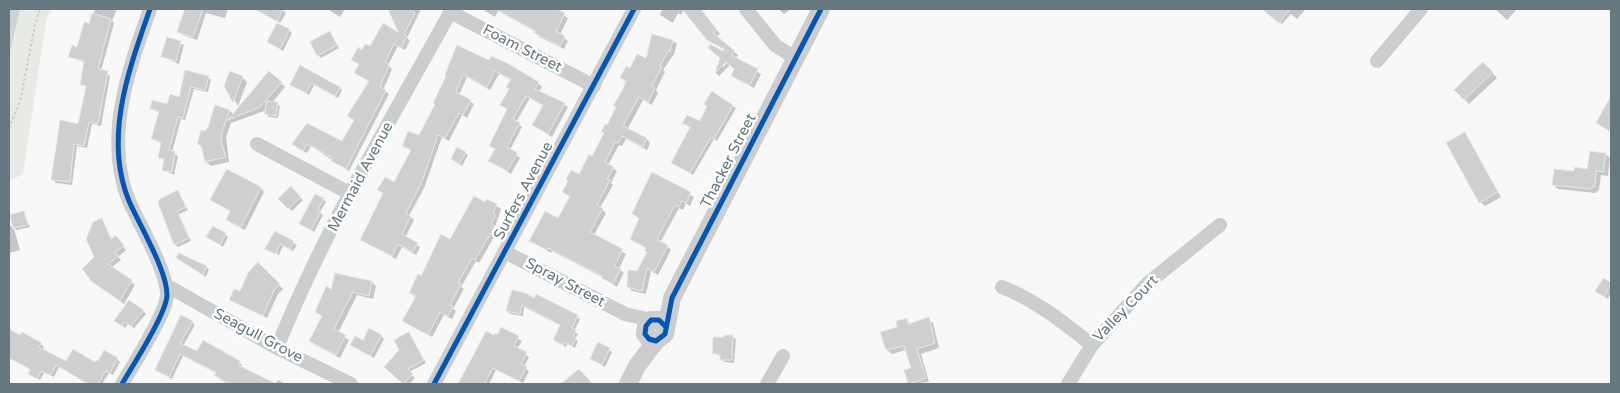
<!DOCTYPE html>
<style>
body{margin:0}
#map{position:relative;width:1620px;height:393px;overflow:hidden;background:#f8f8f8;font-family:"Varela Round",sans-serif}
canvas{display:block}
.frame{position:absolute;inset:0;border:10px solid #66777f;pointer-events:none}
</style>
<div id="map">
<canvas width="1620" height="393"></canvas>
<div class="frame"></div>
</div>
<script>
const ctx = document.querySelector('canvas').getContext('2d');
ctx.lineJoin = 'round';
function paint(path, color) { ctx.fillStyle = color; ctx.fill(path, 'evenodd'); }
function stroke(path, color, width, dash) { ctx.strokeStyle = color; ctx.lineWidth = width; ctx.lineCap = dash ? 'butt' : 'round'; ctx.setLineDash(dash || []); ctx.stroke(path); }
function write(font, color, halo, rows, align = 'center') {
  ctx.font = font + ' "Varela Round",sans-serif'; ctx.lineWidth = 5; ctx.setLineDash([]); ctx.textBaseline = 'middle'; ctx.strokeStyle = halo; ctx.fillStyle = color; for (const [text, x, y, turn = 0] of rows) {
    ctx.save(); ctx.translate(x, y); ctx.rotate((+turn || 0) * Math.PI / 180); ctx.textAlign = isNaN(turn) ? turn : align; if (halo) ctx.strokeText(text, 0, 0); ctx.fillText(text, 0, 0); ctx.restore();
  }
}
paint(new Path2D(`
 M9 9H52L46 21 23 174 9 181Z`), '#e8eae6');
paint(new Path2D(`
 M9 9H20L9 56Z`), '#cbd4d6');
paint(new Path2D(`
 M95 9H117L112 21 114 23 101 71 110 76 101 126 92 124 87 148 77 146 72 185 56 183 53 180 79 126 87 88 82 84 85 63 70 56 78 48 90 25Z
 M186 9H228L225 18 206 13 197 40 183 35 179 32Z
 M267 9H281L286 13 280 23 265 13Z
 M327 9H345L340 17Z
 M390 9H421L407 38 410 41 405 50 398 46 388 65 392 69 383 90 389 94 349 171 311 146 307 153 297 148 293 144 342 143 355 121 349 116 370 82 356 73 360 65 353 59 363 51 401 34Z
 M482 9H554L568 18 560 35 568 41 564 49 539 37 536 32 498 11 495 17Z
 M660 9H700L720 34 716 37 738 55 735 59 761 74 754 88 736 79 733 75 736 70 730 65 719 76 716 73 725 50 712 43 684 10 681 15 678 13 673 23 660 15 662 10ZM731 59 723 67V63Z
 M778 9H791L784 14Z
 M1273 9H1306L1297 19 1291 14 1282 24 1269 13Z
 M1495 9H1517L1507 20Z
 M289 30 292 33 283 51 268 42Z
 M330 32 339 48 321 58 318 55Z
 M168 39 184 45 179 64 163 57Z
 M673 41 677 44 674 54 663 70 665 72 656 90 658 93 652 105 643 100 627 130 647 139 650 143 647 150 626 139 622 146 619 145 608 165 617 171 611 183 613 185 600 208 606 213 594 235 626 254 619 269 624 273 617 287 602 277 552 251 551 253 531 241 559 220 571 198 563 192 579 176 593 157 605 134 602 132 608 127 617 108 615 106 626 82 621 77Z
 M458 47 538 83 542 87 539 92 568 107 552 137 533 125 543 106 530 98 516 122 522 127 510 150 520 158 511 174 490 161 496 150 490 145 508 110 501 105 510 90 512 80 499 74 490 90 467 77 459 95 474 104 467 118 462 115 449 141 442 137 424 188 409 216 414 220 405 238 420 247 416 255 402 247 396 259 361 240 384 194 379 190 395 184 412 151 404 145 420 136 436 105Z
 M1483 63 1497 78 1469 104 1456 90Z
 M301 67 339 88 342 90 338 98 314 85 309 95 295 87Z
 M186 72 208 77 211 80 208 92 194 89 185 120 181 119 172 152 178 156 174 175 163 170 165 161 159 157 162 144 152 139 159 113 151 108 168 105 180 98Z
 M242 77 247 82 238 106 226 86Z
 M281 83 285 87 272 103 280 106 278 118 269 117 266 114 267 110 231 123 226 137 229 162 211 166 206 162 203 149 198 144 206 132 230 111 234 115Z
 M713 93 736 108 717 141 714 139 693 175 676 165 691 128 684 123H700Z
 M1611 99V132L1598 123Z
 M1464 134 1501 197 1485 206 1480 202Z
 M465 153 468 155 462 166 455 162Z
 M1605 154 1610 158 1608 176 1601 175 1599 190 1595 193 1558 189 1553 184 1575 173 1588 170Z
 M653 174 694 197 690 206 686 203 683 210 679 208 661 241 671 250 658 275 651 271 646 294 632 291 629 287 648 252 647 249 632 239 640 220 633 214Z
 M261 188 264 192 245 230 231 223 227 220 231 212 211 200Z
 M291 188 303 200 292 211 280 199Z
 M178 192 188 210 179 214 191 241 178 247 175 244Z
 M323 199 326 202 320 212 323 215 314 232 300 224Z
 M488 200 501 209 495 227 498 230 479 263 476 261 461 287 464 289 453 309 456 311 452 319 444 315 432 337 404 321 416 298 410 293 450 241Z
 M24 213 30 227 17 230 14 228Z
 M102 220 112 239 119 240 126 250 118 257 121 260 112 267 135 285 124 304 97 285 95 258Z
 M11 226 14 229 20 250 9 253V227Z
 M275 233 297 245 293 251 283 246 279 255 268 249Z
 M225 234 228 237 223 247 208 237Z
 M181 261 206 267 209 269 206 277Z
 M258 264 283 289 278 294 267 318 231 300 240 293Z
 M1604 280 1611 284V293L1608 299 1600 293Z
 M372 282 376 286 373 299 357 295 338 333 349 340 340 358 315 345 311 341 323 317 317 312 332 290Z
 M537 296 580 319 574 331 578 334 575 339 578 341 575 348 567 344 566 347 555 340 561 326 524 307 523 316 510 314 507 311 535 300Z
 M143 311 146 314 134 328 128 324 125 328 119 323Z
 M928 319 933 323 939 348 921 354 929 382 910 384 912 368 906 350 892 354 887 350 906 320 911 324Z
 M192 322 195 325 183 346 198 353 239 362 242 365 241 367 274 384H228L218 378 216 373 183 356 172 379 160 373 157 370Z
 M502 329 522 341 517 349 529 357 524 367 529 371 523 383 496 370 489 384H460Z
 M9 330 41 344 44 347 42 350 66 362 95 364 117 359 120 362 113 375 109 373 102 384H84L85 382 59 367 54 377 44 373 40 380 29 373 31 370 9 358Z
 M409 334 426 363 409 372 415 378 409 384H405L386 367 401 350Z
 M381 336 384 339 374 358 355 347 364 342Z
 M733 337 736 339 734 363 724 362 721 356 713 353Z
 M599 344 612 352 605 367 591 359Z
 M278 380 286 384H275Z`), '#0003');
const building = new Path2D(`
 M185 9H203L193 37 177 32Z
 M254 9H283L277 21Z
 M388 9H408L415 13 404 34 407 36 401 48 394 44 385 62 389 65 380 87 386 90 346 169 331 161 333 158 307 144 303 151 292 144 307 123 342 141 354 120 347 116 369 81 354 73 359 64 351 60 358 47 362 50 365 44 370 46 383 23 398 32Z
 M496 9H557L565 13 556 31 565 36 560 46 534 33 535 31Z
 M682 9H701L717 30 713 33 735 51 731 55 758 69 750 85 731 76 734 69 726 62 715 73 720 58 708 48 710 44 723 51 724 49 707 40Z
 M1262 9H1290L1279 23Z
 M92 13 111 19 98 69 108 71 98 124 89 122 84 146 74 144 70 182 51 180 60 120 78 124 86 86 80 85 84 61 68 57 72 45 77 47 84 22 89 23Z
 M277 23 290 29 280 49 267 42Z
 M330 31 337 45 317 56 310 42Z
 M652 34 673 40 670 52 668 51 660 66 662 67 652 86 655 88 648 102 639 97 623 126 647 138 643 147 622 136 618 143 615 142 605 162 614 167 607 179 610 180 597 205 603 208 590 232 623 249 614 267 621 268 613 284 601 278 602 276 548 248 547 250 529 241 545 211 558 218 570 196 562 192 568 181 566 179 571 170 579 174 589 154 592 156 604 133 601 132 605 124 607 125 616 107 613 106 623 89 626 81 620 78 626 66 630 68 637 54 646 58Z
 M167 37 181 41 176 61 161 57Z
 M457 45 489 60 491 56 509 64 539 82 535 89 565 103 548 134 532 125 543 105 526 96 513 119 520 123 507 147 518 153 507 171 488 161 495 149 489 146 507 109 500 105 509 89 506 87 511 79 495 71 487 87 463 74 456 92 471 100 463 115 459 113 445 138 438 135 421 184 406 213 411 216 402 234 418 243 413 252 398 244 392 256 360 240 383 193 377 190 385 177 394 182 411 150 402 146 408 131 419 135 435 104 433 103 446 76 445 75Z
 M1483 62 1493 72 1464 100 1454 90Z
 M300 65 340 87 335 96 311 83 306 93 290 85Z
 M185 70 209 76 205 90 191 87 183 118 178 117 169 150 175 151 172 172 162 171 164 159 158 158 161 142 151 139 159 111 150 109 152 100 167 104 170 94 179 97Z
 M230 71 243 76 233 103 224 86Z
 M269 71 282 82 260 107 228 120Z
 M712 91 733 105 714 139 711 137 690 173 671 163 690 127 682 123 687 115 700 121 707 106 704 104Z
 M1611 96V132L1596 123Z
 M267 101 278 102 276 116 265 114Z
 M215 105 230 110 222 132 221 141 226 157 205 162 201 146 197 144 201 130 205 131 208 127Z
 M1465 132 1498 192 1479 203 1446 143Z
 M457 147 466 152 459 164 451 159Z
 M1590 151 1606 153 1603 172 1596 171 1595 186 1590 189 1552 185 1554 169 1574 171V167L1587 169Z
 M227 169 261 187 241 227 226 220 230 211 210 200Z
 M652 172 691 192 686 203 682 201 679 207 675 205 658 237V240L668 245 654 272 647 268 642 291 627 287 628 270 637 271 647 252 644 250 646 248 630 239 639 218 632 214Z
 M291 186 301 197 288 209 278 199Z
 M178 190 186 207 177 211 189 238 174 245 158 203 160 199Z
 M315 194 324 198 318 209 321 211 311 230 299 224Z
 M474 196 485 202 487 199 497 204 493 213 496 215 491 224 495 226 475 260 472 258 458 283 461 284 450 305 453 306 448 316 440 312 428 335 402 321 416 296 409 293 415 280 418 274 421 276 441 234 450 239Z
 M24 211 28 225 13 228 10 215Z
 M102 218 111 239 116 235 124 246 115 252 118 256 108 264 132 280 120 301 92 282 82 269 94 257 86 239 93 222Z
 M213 226 226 233 220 245 206 237Z
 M275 231 294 241 290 249 280 244 275 254 265 249Z
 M179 253 207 266 203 275 176 258Z
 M258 262 280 284 274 290 263 316 229 300 234 289 240 291 248 273Z
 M335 273 372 281 369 296 353 292 334 329 346 335 336 355 309 341 322 316 315 312 326 286 331 289Z
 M1604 278 1611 283 1604 297 1595 291Z
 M512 290 526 293 534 298 536 294 578 315 572 328 576 330 573 336 576 338 572 346 564 342 563 345 553 340 560 325 522 305 520 314 506 311Z
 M129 300 144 310 131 326 124 322 122 326 114 321Z
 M181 315 193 321 180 343 197 351 203 340 240 361 238 365 277 384H231L214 375 216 372 180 354 169 377 155 370Z
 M929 317 935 343 917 349 926 378 908 384 904 370 911 368 904 346 886 350 880 332 897 327 896 321 907 318 908 324Z
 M501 327 519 336 514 346 527 352 521 364 527 367 519 381 493 368 484 384H458L486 331 494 335 496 333 498 334Z
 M369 328 382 335 370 356 350 345 355 336 363 340Z
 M9 329 20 335 22 332 42 343 39 347 66 361 73 349 95 362 96 360 98 361 104 350 118 358 110 373 105 371 98 384H88L56 365 51 375 41 371 37 379 28 374 30 369 9 358Z
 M409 332 424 360 408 369 413 374 403 384 384 367 399 350 394 340Z
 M725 335H733L732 360H720V354H712L713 337H724Z
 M598 342 610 348 602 365 590 359Z
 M579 369 593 384H561Z`);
paint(building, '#cdcfd0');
stroke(building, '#e8e8e8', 1);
stroke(new Path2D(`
 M9 128 20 102 35 25 40 9`), '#c9cacb', 2, [2.5, 2.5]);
stroke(new Path2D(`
 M746 9 775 45 795 58
 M450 12 594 86
 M1377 61 1421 9
 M257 144 351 194
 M505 252 625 314 651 320
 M166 285 277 348 351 384
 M1002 287C1037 301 1063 322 1092 345
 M277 348C324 230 391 120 452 9
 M122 384C133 365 165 316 167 296 168 272 139 224 129 201 103 138 129 69 150 9
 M434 384 634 9
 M767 384 783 356
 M1068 384 1092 345 1148 283 1220 225`), '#cbcdce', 14);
stroke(new Path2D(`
 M665 326 659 320H651L646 326 645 334 649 339 656 341 665 334 672 298 821 9
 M628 384 637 366 656 341`), '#cbcdce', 18);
stroke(new Path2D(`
 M665 326 659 320H651L646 326 645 334 649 339 656 341 665 334 672 298 821 9
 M122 384C133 365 165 316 167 296 168 272 139 224 129 201 103 138 129 69 150 9
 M434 384 634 9`), '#0057b8', 5);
write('15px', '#66777f', '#fff', [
 ["Foam Street",522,49,27],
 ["Thacker Street",729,161,-63],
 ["Mermaid Avenue",361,177,-62],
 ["Surfers Avenue",524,191,-62],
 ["Spray Street",565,283,28],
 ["Valley Court",1126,309,-46],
 ["Seagull Grove",258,336,28]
]);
</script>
